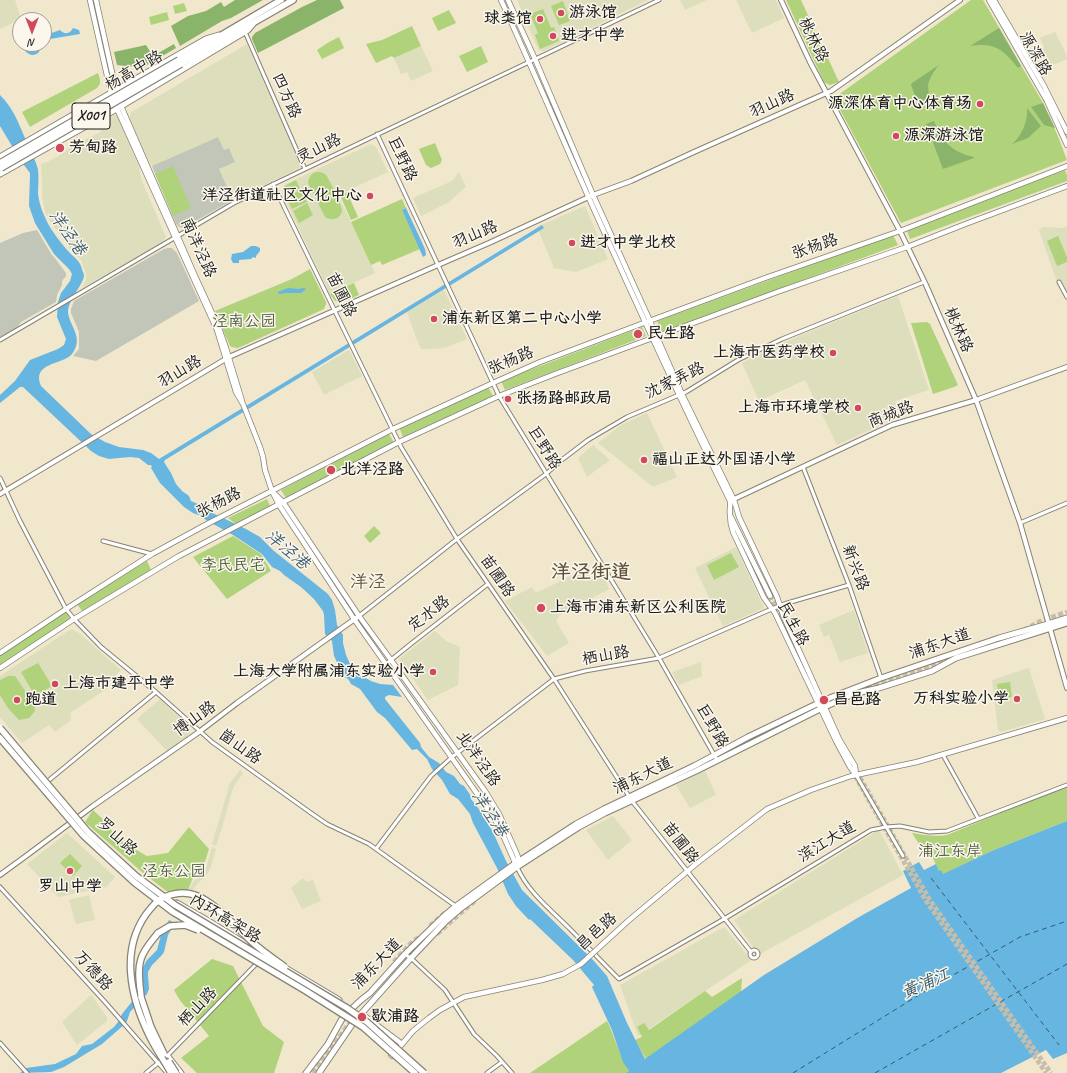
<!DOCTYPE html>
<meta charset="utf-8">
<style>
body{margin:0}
#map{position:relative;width:1067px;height:1073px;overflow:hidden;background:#f1e7cd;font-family:Caveat,sans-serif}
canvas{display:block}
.north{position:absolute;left:12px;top:12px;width:40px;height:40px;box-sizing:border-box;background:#fbf7ec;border:1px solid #a29f99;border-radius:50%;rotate:180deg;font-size:11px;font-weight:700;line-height:16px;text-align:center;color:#1c1c1c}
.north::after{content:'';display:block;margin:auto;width:14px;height:18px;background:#d1495b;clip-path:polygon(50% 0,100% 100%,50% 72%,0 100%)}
</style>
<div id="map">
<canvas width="1067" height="1073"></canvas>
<div class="north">N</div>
</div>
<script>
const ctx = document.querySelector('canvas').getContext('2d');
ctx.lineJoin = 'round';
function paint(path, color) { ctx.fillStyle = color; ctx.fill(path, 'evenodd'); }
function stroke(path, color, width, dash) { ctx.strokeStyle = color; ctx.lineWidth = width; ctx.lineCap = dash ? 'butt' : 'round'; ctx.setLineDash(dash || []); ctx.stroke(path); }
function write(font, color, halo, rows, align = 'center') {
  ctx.font = font + ' Caveat,"LXGW WenKai TC",sans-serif'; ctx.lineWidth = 3; ctx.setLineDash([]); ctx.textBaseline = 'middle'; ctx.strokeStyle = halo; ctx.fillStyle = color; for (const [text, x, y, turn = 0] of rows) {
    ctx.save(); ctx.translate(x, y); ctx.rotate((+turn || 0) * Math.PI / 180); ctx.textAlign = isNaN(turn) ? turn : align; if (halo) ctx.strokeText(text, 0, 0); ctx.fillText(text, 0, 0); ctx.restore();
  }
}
paint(new Path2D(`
 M0 0H15L21 19 0 29Z
 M517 0H648L544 51H541L538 49Z
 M680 0H707L685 10Z
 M736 0H776L784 18 752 33Z
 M1055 32 1067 56V59L1041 70 1031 53 1044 47 1040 38Z
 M247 44 301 166 298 169 233 200 219 169 235 161 229 148 224 150 218 137 152 166 146 158 130 121V117L131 112 133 111Z
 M421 46 433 71 411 81 407 72 401 74 394 58Z
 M115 115H118V117L139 166 141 179 166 237 162 243 82 288 86 280V274L81 260 71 250 52 224 45 212 42 195V179L41 164 47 162 57 157 75 144 101 132 99 125Z
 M371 144 376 147 388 172 338 195 375 273 330 294 282 193V191L284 185Z
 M459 172 466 187 449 202 421 216 413 198 452 181Z
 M585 206 608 259 576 272 554 268 537 227Z
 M1043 227 1060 228 1067 227V301L1057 282 1039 230Z
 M444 290 467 339 444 348 431 349H421L417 340 407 312Z
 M898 296 929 390 895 401 901 416 837 445 805 380 759 401 742 363 787 341Z
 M349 350 362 376 324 395 312 372Z
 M647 413 677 477 653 487 598 443 621 425Z
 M593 445 610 460 587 477 578 458Z
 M736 547 764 608 723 626 695 568Z
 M579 572 585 581 603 574 609 589 560 615 556 621 569 643 547 656 505 601 532 587 536 593Z
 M854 610 868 653 840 662 829 635 824 637 819 625Z
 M71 629 79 633 121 670 108 682 111 686 70 713 71 720 55 732 49 725 22 743 0 717V676Z
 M435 631 446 641 460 647 458 685 428 700 399 659Z
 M701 662 702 676 679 685 672 672Z
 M1029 668 1045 719 1001 732 998 730 992 680Z
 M160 699 189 727 190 732 188 736 167 751 137 719Z
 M240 770 243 773 233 788 221 831 216 846 212 844 230 783Z
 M705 771 716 795 690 808 676 785Z
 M613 816 632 840 608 860 586 830Z
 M879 830 903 875 762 953 638 1036 620 985 724 927 750 958 757 953 734 920Z
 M67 833 115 877 106 887 58 897 27 864Z
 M212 847 216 849 210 869 206 876 197 884 193 891 189 890 193 882 199 877 206 868Z
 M303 878 307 882 313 880 321 901 302 909 291 888Z
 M89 895 95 920 76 924 69 900Z
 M91 995 107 1017V1021L77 1045 62 1022Z`), '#dcdebc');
paint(new Path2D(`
 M218 137 224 150 229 148 235 162 219 169 233 200 208 214 189 225 183 228 179 227 176 224 152 166Z
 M37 230 52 255 54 257 66 273V276L62 281V285L57 295 56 302 21 322 17 328 0 337V243L23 233Z
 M168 248H172L177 253 199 301 96 361 73 356 79 349V332L71 313V309L74 301 164 249Z`), '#c2c6b9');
paint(new Path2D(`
 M786 0H801L839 82 830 85 824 82Z
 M971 0H983L1043 103 1057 134 1067 160 901 223 838 106C836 100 837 97 841 93Z
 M563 1 570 21 559 25 551 6Z
 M184 3 187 11 175 14 173 6Z
 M543 9 551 28 554 27 559 41 540 49 535 35 538 33 530 14Z
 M449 10 456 23 438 31 432 18Z
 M167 12 169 20 151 25 149 17Z
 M412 26 421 46 394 58 392 56 376 63 366 44 382 40Z
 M339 37 344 48 322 59 317 50 329 42Z
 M481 46 488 62 467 72 459 56Z
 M98 73C100 79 102 83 97 88L30 127 22 112Z
 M435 143 442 160 440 164 431 168 426 165 419 149Z
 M173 166 191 208 173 216 155 174Z
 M1065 170 1067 175V181L910 239 906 228Z
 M317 172C320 172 323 172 326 175 329 179 342 206 342 210 341 220 331 221 325 217L308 183C309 177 311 173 317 172Z
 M296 180 300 189 289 194 285 186Z
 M301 190 307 202 292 209 286 197Z
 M347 192 358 217 351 220 340 195Z
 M402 199 406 208 402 210 420 249 382 265 380 261 371 265 351 222Z
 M307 203 313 215 299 223 293 211Z
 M893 235 898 245 662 332 657 321Z
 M1058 236 1067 257V262L1057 266 1047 241Z
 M310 269 326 302V304L324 309 238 348 232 347 230 346 215 311 292 279Z
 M354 283 359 295C353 297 340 306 334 300 334 300 331 295 330 294Z
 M927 322 930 324 958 385 954 387 933 394 911 323Z
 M642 327 646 336 505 390 501 381Z
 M488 387 493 396 403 437 399 427Z
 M389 434 394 443 286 498 281 490Z
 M267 499 270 506 236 524 228 518Z
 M374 526 381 533 370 543 364 536Z
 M233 536 261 554 271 571 227 599 193 557Z
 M731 553 739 567 714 580 707 565Z
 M147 561 151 570 82 611 77 604Z
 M66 612 70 619 0 665V655Z
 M38 663 52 686 35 696 21 672Z
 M8 676H15L34 704 35 711 29 718 19 720 8 708 0 695V680Z
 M1010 682 1012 697 999 699 997 684Z
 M1067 788V821L994 850 943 875 939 871 930 852 921 847 912 833C924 835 935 837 947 835L1030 801Z
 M93 810 106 822 114 834 126 844 147 856 168 853 189 827 209 849 203 868 192 880 188 890 169 893 143 873 85 822Z
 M70 854 82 866 73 876 60 863Z
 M212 959 233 966 263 1026 284 1042 274 1073H197L181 1058 209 1036 179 999 174 990Z
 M742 978 741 992 646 1059 635 1040 642 1037 637 1027 644 1023 649 1030 705 991 712 997Z
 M607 1021C615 1037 619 1055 629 1071L626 1073H530Z`), '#afd27b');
paint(new Path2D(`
 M235 0H263L231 18 222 21 180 46 171 26 188 16 206 11 221 2 224 7Z
 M317 0H340L344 8 258 53 252 39V37L255 33 302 7Z
 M999 28 1021 66 1018 68C1003 49 995 42 970 46Z
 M174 44 176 48 142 68 117 65 114 52 146 45 153 56Z
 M939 65C934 71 929 78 928 86 928 91 931 98 928 102 927 105 922 105 919 106L911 85 912 83Z
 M1043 103 1055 128 1044 125 1031 107Z
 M1027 108 1041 126 1028 138 1012 144C1022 136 1028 121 1027 108Z
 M934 121C942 142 952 152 974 157V158L943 169 926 124Z`), '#8bb46b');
paint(new Path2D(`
 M73 28 79 30 80 34 44 40V33L49 34 60 30C65 35 70 34 73 28Z
 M22 44H41C41 59 25 58 22 44Z
 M0 95C15 109 22 132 30 150 33 157 37 163 38 170 39 178 38 186 38 194 39 201 41 209 44 215 49 228 58 239 67 250 70 254 75 257 78 261 80 263 81 266 82 269 82 271 84 273 84 275 84 284 69 298 68 311 68 325 85 337 72 354 63 365 31 362 41 386L91 434 105 442 119 447 143 450 151 453 159 459 542 225 544 228 165 460 164 462 171 473 176 484 182 491 189 496 191 501 198 504 202 508 246 529 260 537 274 551 328 594 332 600 335 610 337 625 343 635V643L346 655 350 664 360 675 371 681 380 684 393 685 402 697 389 695 385 697V699L420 743 421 747 429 757 439 763 446 772 454 776 460 784 464 786 471 796V799L482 813 491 829 492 830 506 861 522 890 593 960 607 976 627 1023 645 1059 764 975 859 917 911 888 903 871 919 862 924 870 936 864 939 871 941 870 943 874 994 850 1067 821V1053L1053 1059 1046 1050 1001 1073H626L629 1071 623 1062 612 1030 592 987 594 985 573 960 530 919 529 920 516 906 508 894 497 868 473 823 470 814 458 799 450 794 442 780 432 769 427 759 417 749 412 750 385 718 377 712 360 689 351 684 350 682 348 679 344 677 334 656 332 641 325 634 324 615 323 611 314 599 301 587 284 575 280 571 272 567 262 554 233 535 206 520 201 516 193 513 184 507 160 483 151 468 152 466 150 465H148L139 458 130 457 109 459 99 456 91 451 23 387H20L0 403V395L15 381 30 360 58 349 64 345 66 339 57 317 58 302 61 293 70 281 72 274 69 269 54 254 35 223 29 206 30 173 21 161 0 126Z
 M406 208 425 249 426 255 423 257 402 210Z
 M251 246H256L260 248V251L256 256V258L253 257 251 259 239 260V263H233L231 259 232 254 243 252Z
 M288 288 298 289 304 288 306 289 301 293H286L280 294 278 293V292Z
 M169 920 175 923 168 935 164 952 162 955 152 965 148 972V975L149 989 147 994 130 1012 127 1021 125 1024 102 1044 64 1067 51 1072 20 1073 26 1068 55 1064 76 1054 82 1046 92 1044 114 1027 118 1022 122 1014 142 989V969L147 960 157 950 161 935Z`), '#67b5e1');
stroke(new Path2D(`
 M931 878 1059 1045
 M793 1073 927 990 1020 937 1067 921
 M875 1073 1067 964`), '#3a596b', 1, [5, 4]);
stroke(new Path2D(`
 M773 594 778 605
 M770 596 794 647
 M798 655 819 699
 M857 772 930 900 1051 1073
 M855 776 926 901 1046 1073`), '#c6beaa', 4.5, [4.5, 2]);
stroke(new Path2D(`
 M1024 630 1041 621 1067 612
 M853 692 878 683 950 659
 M684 774 718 757
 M430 926 445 913
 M437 934 458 915 476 900
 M394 962 413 941 420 937
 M313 1073 346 1028 353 1020`), '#c6beaa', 5, [5, 2.5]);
const minor = new Path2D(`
 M245 32 305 169
 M377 134 499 396 659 658 717 760
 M273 184 401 447 457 539 554 679 632 801 751 952
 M1059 282 1067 297
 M0 340 234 203 659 0
 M803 467 849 585 881 678
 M0 478 20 521 66 609 74 619 101 647 156 692 212 742 311 813 327 824 369 844 457 907
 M1020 523 1067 503
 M103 541 152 554
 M359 616 457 539 546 474 563 459 588 440 627 417 686 392 738 360 782 339 924 282
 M386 664 412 643 488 584
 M943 755 978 818
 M856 775 903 856
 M48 781 156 692
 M376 849 431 776 452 757 554 679 585 671 659 658 767 611 784 604 849 585
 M517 867C528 892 550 909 569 928 586 945 602 962 619 979L724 919 871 830 886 827 900 826 929 832 947 831 1067 785
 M0 887 105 1002 167 1073
 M750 954a4 4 0 1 1 8 0a4 4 0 1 1-8 0Z
 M405 954 413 960 445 990 474 1034 497 1056 512 1073
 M0 1043 27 1073
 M168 1055 182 1073
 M146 1073 168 1055 263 957
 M487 1073 502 1062`);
const tertiary = new Path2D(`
 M781 0 810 62 900 231 926 285 976 400 1020 523 1067 688
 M0 494 229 357 438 265 489 243 593 195 631 181 694 152 831 91 960 0
 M732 500 892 425 976 400 1067 367
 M0 875 26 856 93 806 199 732 237 703 359 616`);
const secondary = new Path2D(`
 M90 0 110 89 117 109 217 330 236 392 243 404 260 447 263 457 265 470 272 491 279 505 354 619 485 805 499 826 517 867
 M96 0 115 86 121 106 195 276 219 328 226 348 242 401
 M501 0C531 65 559 131 588 196 634 299 681 401 730 501 731 506 729 510 730 515 730 521 731 526 733 532L764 598 775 613 836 741 850 767 856 775
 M508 0 535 59 593 195 650 321 682 394 734 500 739 517 777 597 783 615 826 710 839 739 855 766 856 775
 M989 0 1047 101 1067 145
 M994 0 1044 86 1067 132
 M275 494 283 502 359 616 391 660 485 791 499 814 516 852 518 857V863
 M731 517 770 596
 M0 653 66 609 152 554 209 523 393 429 493 383 540 362 641 324 765 278 900 231 1067 166
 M0 668 74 619 179 556 399 442 499 396 555 374 780 291 907 247 968 223 1067 186
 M665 890 696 864 767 809 811 790 851 776 917 762 1067 718
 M362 1014 402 1044
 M391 1055 392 1056 413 1031 429 1018 440 1010 464 997 542 980`);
const primary = new Path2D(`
 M0 157 111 93 206 39 219 35
 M0 174 113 111 248 30 253 24
 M177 903 205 919 267 957
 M282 966 339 1000
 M306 1073 328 1044 343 1017 361 1000 370 993 405 954 443 917 456 906 513 865 576 824 604 809 694 766 748 737 827 699 881 678 999 638 1048 624 1067 618
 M319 1073 353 1023 411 958 446 921 460 909 517 867 579 827 605 813 696 771 818 710 853 694 879 688 932 671 956 658 1067 623`);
const trunk = new Path2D(`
 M179 60 281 0
 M181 64 293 0
 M141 997C140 985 137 971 141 959 144 949 152 941 158 933`);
stroke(minor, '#868274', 5);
stroke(tertiary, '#868274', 6);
stroke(secondary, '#868274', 6);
stroke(primary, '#868274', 7);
stroke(trunk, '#868274', 8);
stroke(minor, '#fff', 3);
stroke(tertiary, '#fff', 4);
stroke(secondary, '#fff', 4.5);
stroke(primary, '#fff', 5);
stroke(trunk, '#fff', 5.5);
const secondaryBridge = new Path2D(`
 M542 980 563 974 581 964 628 921 665 890`);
const trunkBridge = new Path2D(`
 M0 163 179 60
 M1 168 181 64
 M0 728 88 832 136 876 175 905 347 1008 367 1022 424 1073
 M0 738 83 835 134 882 173 912 306 991 363 1027 415 1073
 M158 933 170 926 185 925 198 930
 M141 997 151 1027 164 1054
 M169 1062 176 1073
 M171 1073C165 1062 157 1051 151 1039 130 998 118 946 151 908 161 895 179 890 195 895 215 902 236 927 251 941 262 951 274 959 285 967`);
stroke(secondaryBridge, '#868274', 6, []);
stroke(trunkBridge, '#868274', 8, []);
stroke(secondaryBridge, '#fff', 4.5);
stroke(trunkBridge, '#fff', 5.5);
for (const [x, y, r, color] of [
 [561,13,4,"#d1495b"],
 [540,19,4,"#d1495b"],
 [553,36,4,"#d1495b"],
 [980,104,4,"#d1495b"],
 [896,136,4,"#d1495b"],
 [60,148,5,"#d1495b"],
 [370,196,4,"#d1495b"],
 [572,243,4,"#d1495b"],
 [434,319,4,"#d1495b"],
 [638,334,5,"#d1495b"],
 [833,353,4,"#d1495b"],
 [508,399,4,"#d1495b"],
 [858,408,4,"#d1495b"],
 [644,460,4,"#d1495b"],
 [331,470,5,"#d1495b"],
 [541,608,5,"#d1495b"],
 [433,672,4,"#d1495b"],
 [55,684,4,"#d1495b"],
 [1017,699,4,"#d1495b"],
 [17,700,4,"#d1495b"],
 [824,700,5,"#d1495b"],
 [70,871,4,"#d1495b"],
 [362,1017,5,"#d1495b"]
]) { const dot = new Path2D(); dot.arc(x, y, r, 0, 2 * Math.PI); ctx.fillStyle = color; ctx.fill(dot); stroke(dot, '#fbf7ec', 1.5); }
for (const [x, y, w] of [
 [91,116,38]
]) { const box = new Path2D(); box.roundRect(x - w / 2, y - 13, w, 26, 3); ctx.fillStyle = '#fbf7ec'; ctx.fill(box); stroke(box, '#1c1c1c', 1); }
write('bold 15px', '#1c1c1c', null, [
 ["X001",91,116]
]);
write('bold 16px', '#1c1c1c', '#fbf7ec', [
 ["游泳馆",569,13],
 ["球类馆",532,19,"right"],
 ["进才中学",561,36],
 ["源深体育中心体育场",972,104,"right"],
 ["源深游泳馆",904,136],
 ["芳甸路",69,148],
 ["洋泾街道社区文化中心",362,196,"right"],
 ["进才中学北校",580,243],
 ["浦东新区第二中心小学",442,319],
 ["民生路",647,334],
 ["上海市医药学校",825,353,"right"],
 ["张扬路邮政局",516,399],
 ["上海市环境学校",850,408,"right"],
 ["福山正达外国语小学",652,460],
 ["北洋泾路",340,470],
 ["上海市浦东新区公利医院",550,608],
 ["上海大学附属浦东实验小学",425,672,"right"],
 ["上海市建平中学",63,684],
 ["万科实验小学",1009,699,"right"],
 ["跑道",25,700],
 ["昌邑路",833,700],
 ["罗山中学",70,887,"center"],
 ["歇浦路",371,1017]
], 'left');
write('16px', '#1c1c1c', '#fbf7ec', [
 ["桃林路",813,40,64],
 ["源深路",1035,54,60],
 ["杨高中路",134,71,-30],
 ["四方路",286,96,66],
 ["羽山路",772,104,-24],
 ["灵山路",319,149,-26],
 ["巨野路",402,159,65],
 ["羽山路",475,235,-23],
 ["张杨路",815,247,-19],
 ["南洋泾路",198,248,66],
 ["苗圃路",341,295,64],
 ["桃林路",958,330,66],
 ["张杨路",511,361,-23],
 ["羽山路",180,372,-31],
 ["沈家弄路",675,381,-26],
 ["商城路",891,415,-21],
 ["巨野路",544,448,58],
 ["张杨路",219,503,-27],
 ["新兴路",855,568,69],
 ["苗圃路",497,576,56],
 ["定水路",429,614,-38],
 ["民生路",793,624,62],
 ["浦东大道",940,644,-19],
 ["栖山路",606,656,-10],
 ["博山路",195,719,-36],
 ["巨野路",712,726,60],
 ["崮山路",240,747,36],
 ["北洋泾路",478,759,55],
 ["浦东大道",643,776,-26],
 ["罗山路",117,837,43],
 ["滨江大道",827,842,-31],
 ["苗圃路",680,843,52],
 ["内环高架路",225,919,31],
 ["昌邑路",597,932,-42],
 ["浦东大道",377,964,-46],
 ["万德路",93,971,48],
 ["栖山路",198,1007,-46]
]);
write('16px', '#4f5c3d', '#fbf7ec', [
 ["泾南公园",244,322],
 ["李氏民宅",233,566],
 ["浦江东岸",950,852],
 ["泾东公园",174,872]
]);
write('italic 17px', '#3a596b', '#fbf7ec', [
 ["洋泾港",67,233,55],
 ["洋泾港",287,550,40],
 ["洋泾港",489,814,57],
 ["黄浦江",926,984,-24]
]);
write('18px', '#61523b', '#fbf7ec', [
 ["洋泾",368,582]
]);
write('bold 20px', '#61523b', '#fbf7ec', [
 ["洋泾街道",591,573]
]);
</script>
